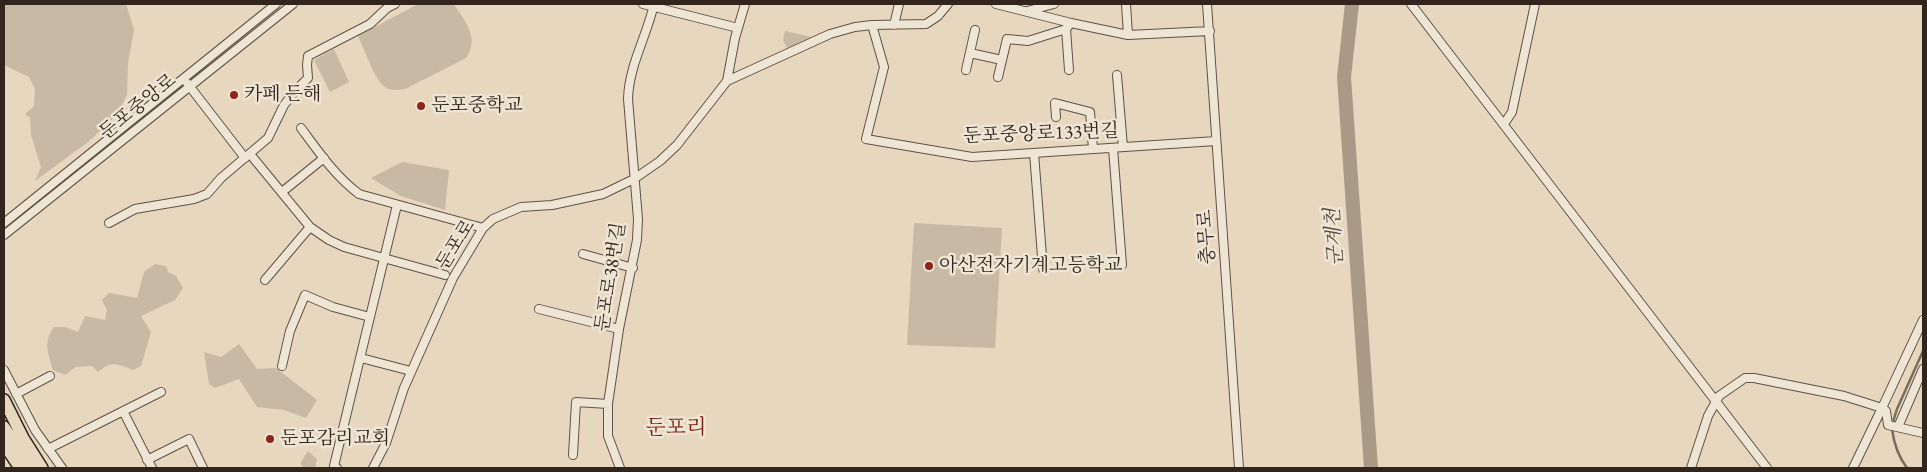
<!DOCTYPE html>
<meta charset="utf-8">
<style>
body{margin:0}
#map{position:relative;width:1927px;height:472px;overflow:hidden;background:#e6d7be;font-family:"EB Garamond",serif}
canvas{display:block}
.frame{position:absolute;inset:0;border:5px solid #32251d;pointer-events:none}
</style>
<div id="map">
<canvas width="1927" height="472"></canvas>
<div class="frame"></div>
</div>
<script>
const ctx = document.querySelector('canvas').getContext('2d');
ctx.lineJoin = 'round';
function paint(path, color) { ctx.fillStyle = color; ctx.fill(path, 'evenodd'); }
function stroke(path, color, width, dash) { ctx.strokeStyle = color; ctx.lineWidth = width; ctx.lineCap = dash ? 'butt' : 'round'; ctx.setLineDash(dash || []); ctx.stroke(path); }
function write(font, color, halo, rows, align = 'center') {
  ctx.font = font + ' "EB Garamond","Noto Serif KR",serif'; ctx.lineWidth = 5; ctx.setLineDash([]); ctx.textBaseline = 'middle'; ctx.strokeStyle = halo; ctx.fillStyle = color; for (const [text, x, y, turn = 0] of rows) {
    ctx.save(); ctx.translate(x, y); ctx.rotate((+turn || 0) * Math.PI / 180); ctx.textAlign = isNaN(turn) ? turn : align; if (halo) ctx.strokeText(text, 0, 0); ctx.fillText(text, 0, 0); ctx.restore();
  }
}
paint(new Path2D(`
 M4 4H126L134 30 128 63 127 95 117 115 88 142 35 181 41 167 31 135 30 118 25 114 34 106 35 89 29 77 4 65Z
 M418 4H454C465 22 480 37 466 58L405 89C398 90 391 91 385 87 375 81 364 48 358 36Z
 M785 31 811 37 787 48 783 40Z
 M334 49 349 82 330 92 314 60Z
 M402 162 449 170 445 210 401 196 371 178Z
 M914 223 1002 228 995 348 907 345Z
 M155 264 166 266 168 272 176 276 183 288 175 300 141 316 151 332 141 366 133 370C118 364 111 360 98 372L92 366 76 367 65 375 53 370C48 353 43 342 54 327H65L78 332 85 316 105 320 107 310 102 300 109 293 137 298 144 272Z
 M239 344 257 369 276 368 317 400 306 418 284 410 257 407 239 379 215 388 209 384 204 352 221 357Z
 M308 451 317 459 315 468H305L301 465V462Z`), '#c7b9a3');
stroke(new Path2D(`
 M1893 422 1897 409 1923 351
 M1892 429C1894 445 1898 456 1907 468`), '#796b5d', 2.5);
stroke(new Path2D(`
 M1352 4 1344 77 1371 468`), '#a99a87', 14);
const minor = new Path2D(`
 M643 4 738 28
 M996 4 1071 23 1128 35 1210 31
 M1126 4 1128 35
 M1207 4 1239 468
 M1411 4 1767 468
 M1027 11 1054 4
 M872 25 884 67 866 139 972 157 1216 141
 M894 25 899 4
 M1066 29 1069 70
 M970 53 1002 60
 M966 70 975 30
 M1117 75 1123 147
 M998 77 1007 39 1028 41 1066 29 1071 23
 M727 81 735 38 745 4
 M187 83 245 158
 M1056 117 1055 103 1090 112 1093 149
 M1504 124 1512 112 1535 4
 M301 128C318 151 335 176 359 194L483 228
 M1113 148 1122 265
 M1034 153 1043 269
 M250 154 310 227 329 240 344 247 445 275
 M282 192 324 158
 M4 223 276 4
 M109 223 135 209 194 199 207 194 221 178 268 138 284 105 296 90 308 78 307 65 308 56 370 24 387 8 395 4
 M4 235 293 4
 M583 254 633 268
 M265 280 310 227
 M539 309 619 329
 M1923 320 1882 408 1886 411 1888 425 1923 433
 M361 358 407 370
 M282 366 290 331 305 295 333 307 370 317
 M4 370 35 430 62 468
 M16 394 50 376
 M123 411 152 468
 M1898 427 1923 369
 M48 449 161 392
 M573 455 576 402 608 404
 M147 460 189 439 203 468
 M337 468 334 466 397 205
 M373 468 386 443 404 388 453 278 483 228 493 219 521 207 552 205 603 194 634 179 660 161 677 145 727 81 830 34 855 27 872 25 926 24 938 16 948 4
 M620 468 608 436V404L619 329 637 240 638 219 628 99C629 65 647 36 654 4
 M1691 468 1708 416 1719 396 1745 378H1754L1844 396 1882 408 1853 468`);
const highway = new Path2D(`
 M4 400 23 438 42 468
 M4 427 32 468
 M4 444 20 468`);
stroke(minor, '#5f5245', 10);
stroke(highway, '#32251d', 14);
stroke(minor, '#efe5d5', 8);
stroke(highway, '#e6d7be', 11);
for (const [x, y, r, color] of [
 [234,95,5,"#8f2418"],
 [421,106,5,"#8f2418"],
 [929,266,5,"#8f2418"],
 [270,439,5,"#8f2418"]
]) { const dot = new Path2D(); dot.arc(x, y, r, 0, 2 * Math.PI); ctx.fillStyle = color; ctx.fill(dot); stroke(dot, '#efe5d5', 2); }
write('19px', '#32251d', '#efe5d5', [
 ["카페 든해",244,95],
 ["둔포중학교",431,106],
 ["아산전자기계고등학교",939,266],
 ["둔포감리교회",280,439]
], 'left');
write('19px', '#32251d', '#efe5d5', [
 ["둔포중앙로",138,107,-39],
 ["둔포중앙로133번길",1041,134,-2],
 ["충무로",1207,237,-94],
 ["둔포로",456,245,-58],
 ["둔포로38번길",611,277,-81]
]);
write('italic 20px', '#56483d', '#efe5d5', [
 ["군계천",1335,237,-94]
]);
write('21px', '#7a1f14', '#efe5d5', [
 ["둔포리",676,428]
]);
</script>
